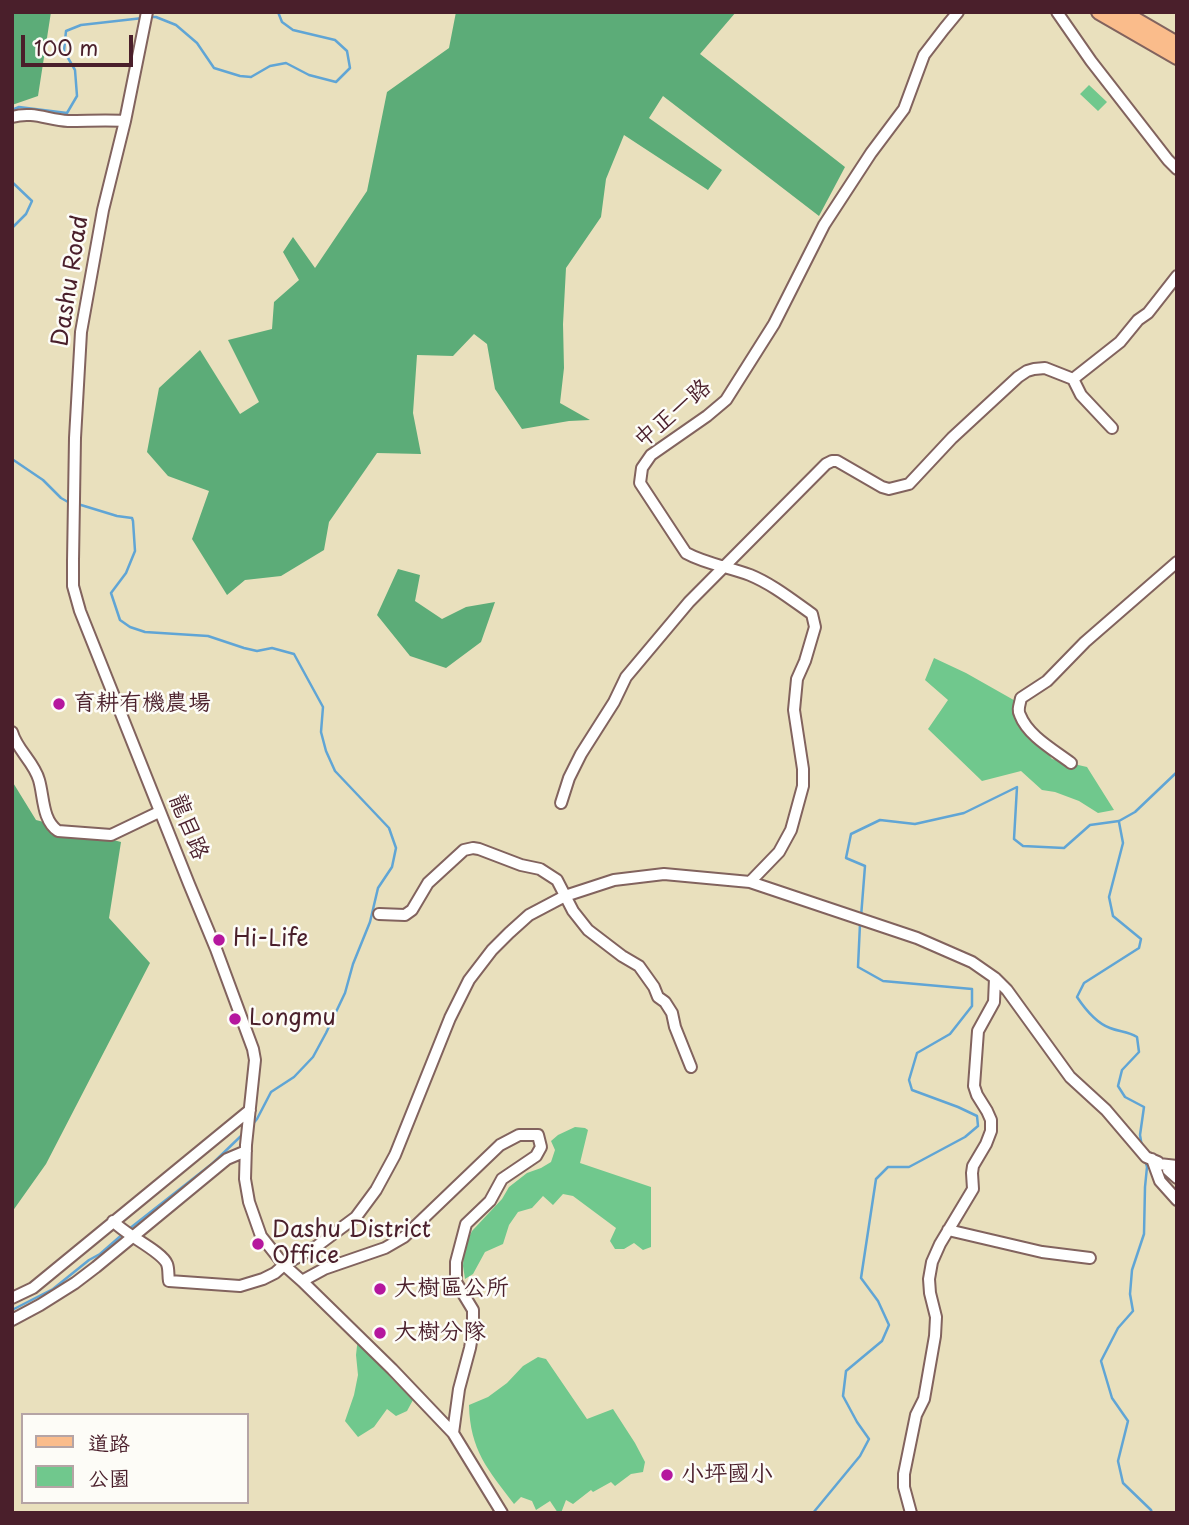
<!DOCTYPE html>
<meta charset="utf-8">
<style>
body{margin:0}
#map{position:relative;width:1189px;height:1525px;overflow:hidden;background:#e9e0bd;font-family:"Playpen Sans","LXGW WenKai TC",sans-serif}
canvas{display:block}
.frame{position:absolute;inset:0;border:14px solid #4a1f2b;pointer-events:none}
.legend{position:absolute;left:21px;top:1413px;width:228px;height:91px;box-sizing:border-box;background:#fdfcf7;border:2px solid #b5a4a5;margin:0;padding:9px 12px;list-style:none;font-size:21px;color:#4a1f2b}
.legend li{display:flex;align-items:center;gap:14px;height:35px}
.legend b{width:35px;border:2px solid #b5a4a5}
.scale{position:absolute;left:21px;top:35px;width:112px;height:32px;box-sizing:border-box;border:4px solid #4a1f2b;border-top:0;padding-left:9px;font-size:21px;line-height:24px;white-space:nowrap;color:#4a1f2b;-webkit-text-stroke:5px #fdfcf7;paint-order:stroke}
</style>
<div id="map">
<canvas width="1189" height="1525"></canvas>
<div class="frame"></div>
<ul class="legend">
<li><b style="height:9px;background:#fabc8b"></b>道路</li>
<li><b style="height:19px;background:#70c88d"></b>公園</li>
</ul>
<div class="scale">100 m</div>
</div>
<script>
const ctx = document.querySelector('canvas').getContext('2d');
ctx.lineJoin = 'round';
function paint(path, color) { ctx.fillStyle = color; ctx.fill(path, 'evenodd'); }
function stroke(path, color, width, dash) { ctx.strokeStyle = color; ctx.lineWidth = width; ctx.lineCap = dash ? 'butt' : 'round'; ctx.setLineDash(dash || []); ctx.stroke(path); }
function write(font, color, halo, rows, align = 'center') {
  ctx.font = font + ' "Playpen Sans","LXGW WenKai TC",sans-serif'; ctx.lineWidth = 5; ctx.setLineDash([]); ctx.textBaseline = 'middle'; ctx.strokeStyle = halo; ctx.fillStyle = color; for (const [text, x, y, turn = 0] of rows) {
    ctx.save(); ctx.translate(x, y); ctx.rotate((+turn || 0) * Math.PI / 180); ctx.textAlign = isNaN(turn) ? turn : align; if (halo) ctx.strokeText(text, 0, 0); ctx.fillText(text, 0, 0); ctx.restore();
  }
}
paint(new Path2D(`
 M1089 85 1107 102 1098 111 1080 94Z
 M934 658 966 673 1019 703 1029 729 1052 759 1087 767 1114 810 1098 813 1079 801 1055 792 1042 790 1021 771 982 781 928 729 948 700 925 680Z
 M575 1127 585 1128 588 1130 580 1163 651 1187V1247L643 1250 634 1243 624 1249H615L610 1241 616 1228 573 1196 563 1194 553 1205 543 1196 532 1208 518 1212 509 1225 503 1244 485 1252 473 1274 465 1279 463 1266 464 1247 472 1231 502 1199 509 1187 527 1173 541 1168 551 1162 555 1150 551 1141 558 1135Z
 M358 1337 392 1379 413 1400 407 1411 396 1416 387 1409 374 1427 358 1437 345 1421 354 1395 358 1375 356 1355Z
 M538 1357 546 1359 587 1419 613 1409 635 1443 645 1462 643 1472 631 1474 615 1486 611 1482 593 1492 591 1490 573 1504 566 1500 561 1513H558L550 1501 536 1510 532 1501 521 1497 514 1504C488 1470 470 1450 469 1405L488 1397 507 1383 523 1366Z`), '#70c88d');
paint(new Path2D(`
 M12 12H51L38 96 12 105Z
 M456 12H736L700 54 845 167 819 216 663 96 649 118 722 170 708 190 624 135 606 179 601 217 566 268 563 324 564 368 560 403 590 420 569 421 522 429 495 389 487 344 474 334 453 356 417 355 413 413 421 454 377 453 329 522 324 550 281 576 245 580 227 595 192 539 209 491 168 476 147 452 159 388 200 350 240 414 259 402 228 340 272 329 274 302 299 280 283 252 293 237 315 268 367 191 387 92 449 48Z
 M398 569 420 575 415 601 442 619 466 607 495 602 481 642 446 668 410 656 377 615Z
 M12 781 36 820 121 842 109 918 150 963 46 1164 12 1212Z`), '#5cac78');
stroke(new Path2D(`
 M149 17H156L176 25 197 43 214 68 240 76 251 77 270 66 286 63 309 75 336 82 350 68 347 51 335 40 293 30 282 22 278 12
 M12 110 19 107 67 113 77 96 75 70 64 51 66 31 81 25 143 18
 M12 182 32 201 26 214 12 228
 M12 459 43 480 61 498 68 502
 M81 505 117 516 132 518 133 521 135 551 126 573 111 593 120 620 130 627 145 632 208 636 244 648 257 651 272 648 294 654 323 707 321 732 326 751 335 771 389 828 396 848 392 867 378 888 370 922 353 964 345 993 326 1033 313 1057 294 1077 271 1092 257 1119 252 1125
 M1119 822 1123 843 1109 897 1113 916 1141 939 1139 948 1084 983 1077 997C1085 1009 1096 1023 1110 1028 1120 1032 1128 1031 1137 1037L1139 1052 1122 1070 1118 1086 1125 1097 1144 1107 1140 1135 1142 1147
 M861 917 865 866 846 858 851 834 880 820 915 824 964 813 1017 787 1014 839 1023 846 1064 848 1090 825 1119 821 1135 812 1177 772
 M1145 1160 1147 1167 1145 1187 1144 1234 1132 1270 1130 1294 1133 1311 1118 1328 1101 1361 1112 1398 1128 1421 1118 1461 1123 1483 1151 1510 1152 1513
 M129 1229 213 1163 242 1135
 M12 1310 53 1289 89 1260 100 1254 124 1233
 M813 1513 860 1456 869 1439 857 1422 843 1396 846 1371 882 1341 889 1325 878 1301 861 1278 876 1179 888 1167H909L965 1137 978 1126 977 1116 958 1107 912 1090 909 1080 917 1053 950 1034 972 1006V989L883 981 858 967 860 924`), '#60a5d5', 2.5);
const minor = new Path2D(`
 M147 12 125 121 103 210 81 332 75 438 73 561V586L80 611 189 884 216 949 253 1049 255 1060 246 1145 245 1179 249 1202 261 1236 284 1265 302 1281 392 1369 453 1433 502 1513
 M1057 12 1091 61 1168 160 1177 169
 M12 117C33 111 48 120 68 121 88 121 106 120 125 121
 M1073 379 1120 342 1138 320 1148 313 1177 276
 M12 732C17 750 34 762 39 780 44 797 42 820 58 831L111 835 159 812
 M1071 763C1054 750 1028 736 1020 715 1017 710 1020 704 1021 698L1047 681 1085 642 1177 562
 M561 803 569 778 581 754 614 702 626 677 689 602 826 464 832 461H837L882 487 889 489 909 484 952 438 1018 377 1027 371 1034 369 1045 368 1073 379 1081 395 1112 428
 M750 882 779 852 791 830 803 786V769L794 710 797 679 805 661 815 627 812 614C792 600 772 584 750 575 729 567 706 564 686 553L640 483 642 468 651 455 707 416 726 400 774 324 824 225 871 153 904 109 924 55 944 29 958 12
 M379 914 405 915 412 910 428 883 464 850 473 848 479 849 521 865 540 869 557 880 573 911 588 930 622 956 639 966 654 987 658 997 665 1002 672 1013 675 1027 691 1067
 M1152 1159 1160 1181 1177 1200
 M1153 1160 1159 1164 1177 1166
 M1168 1170 1177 1178
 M113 1221C125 1235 162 1251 167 1264 169 1269 168 1276 169 1281L240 1286 263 1279 275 1273 284 1265 317 1246 356 1217 376 1190 395 1155 450 1018 469 980 492 950 509 933 529 915 565 896 614 880 664 874 750 882 917 938 972 962 995 978 1007 990 1070 1077 1106 1110 1146 1157 1158 1162
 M948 1230 1042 1252 1090 1258
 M302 1281 324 1269 385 1248 404 1237 500 1145 519 1135H538L541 1147 536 1156 502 1179 490 1201 466 1224 456 1262V1282L473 1310V1330L470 1348 459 1389 453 1433
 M12 1298 33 1288 250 1110
 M12 1320 40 1305 75 1283 96 1267 227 1159 246 1151
 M911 1513 904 1487V1474L916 1415 924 1399 935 1336 936 1317 930 1293 929 1279 932 1262 940 1244 973 1189 972 1173 973 1166 986 1144 991 1131V1120L987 1111 977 1095 974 1086 978 1031 994 1002 995 978`);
const major = new Path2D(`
 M1099 12 1177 57
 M1122 12 1177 44`);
stroke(minor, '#82635e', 14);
stroke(major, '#82635e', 18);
stroke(minor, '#fff', 10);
stroke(major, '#fabc8b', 14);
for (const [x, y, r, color] of [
 [59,704,7,"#b5179e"],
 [219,940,7,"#b5179e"],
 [235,1019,7,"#b5179e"],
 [258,1244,7,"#b5179e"],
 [380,1289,7,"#b5179e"],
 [380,1333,7,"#b5179e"],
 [667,1475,7,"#b5179e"]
]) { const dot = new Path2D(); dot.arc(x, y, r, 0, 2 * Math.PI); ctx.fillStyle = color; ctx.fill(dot); stroke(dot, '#fdfcf7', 2.5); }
write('23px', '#4a1f2b', '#fdfcf7', [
 ["Dashu Road",71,281,-81],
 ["中正一路",673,414,-40],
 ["龍目路",188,827,68]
]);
write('23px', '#4a1f2b', '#fdfcf7', [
 ["育耕有機農場",73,704],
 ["Hi-Life",233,940],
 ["Longmu",249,1019],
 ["Dashu District",272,1231],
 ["Office",272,1257],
 ["大樹區公所",394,1289],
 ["大樹分隊",394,1333],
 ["小坪國小",681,1475]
], 'left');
</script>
